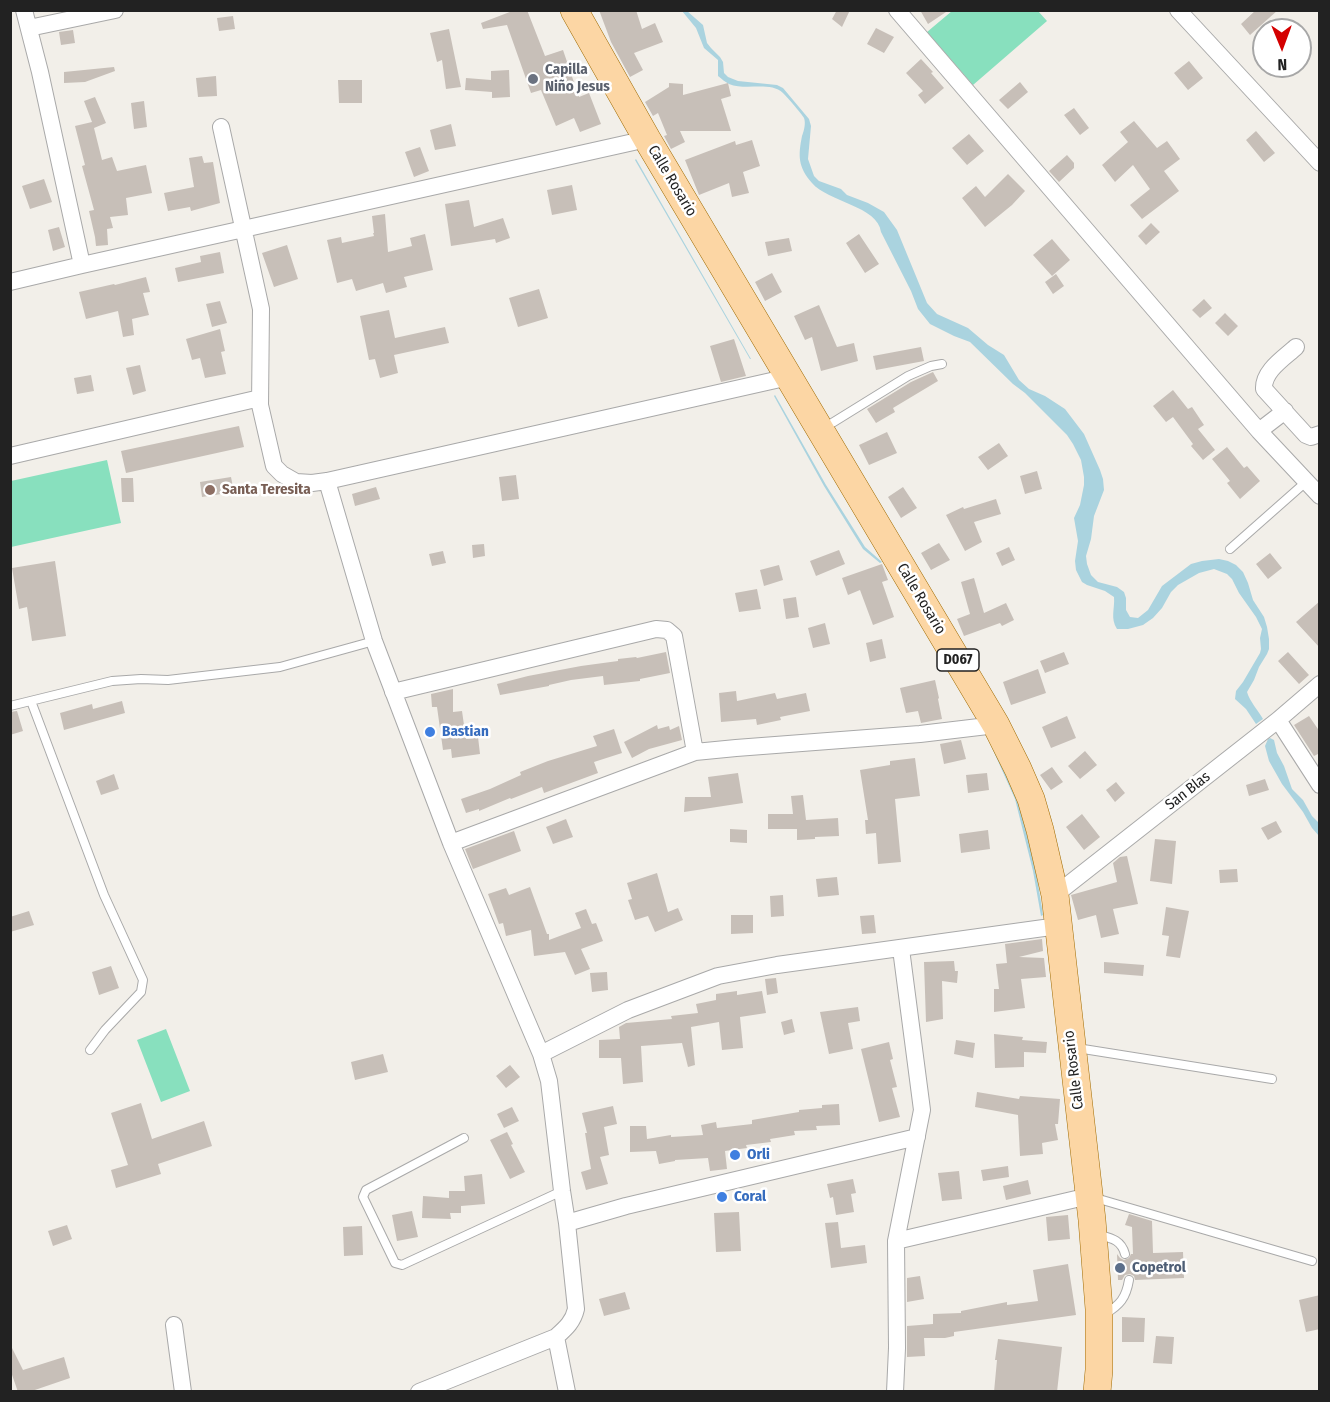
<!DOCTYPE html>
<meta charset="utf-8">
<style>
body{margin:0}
#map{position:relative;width:1330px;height:1402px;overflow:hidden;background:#f2efe9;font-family:"Fira Sans Condensed",sans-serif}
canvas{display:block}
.frame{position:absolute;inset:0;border:12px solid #222;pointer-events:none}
.north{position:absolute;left:1252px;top:18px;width:60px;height:60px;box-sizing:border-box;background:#fff;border:2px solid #a7a7a7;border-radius:50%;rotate:179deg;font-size:16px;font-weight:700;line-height:24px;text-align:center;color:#222}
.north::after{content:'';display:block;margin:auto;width:21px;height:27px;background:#d40000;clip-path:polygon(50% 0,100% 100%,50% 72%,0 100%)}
</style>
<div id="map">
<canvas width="1330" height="1402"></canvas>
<div class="frame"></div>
<div class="north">N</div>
</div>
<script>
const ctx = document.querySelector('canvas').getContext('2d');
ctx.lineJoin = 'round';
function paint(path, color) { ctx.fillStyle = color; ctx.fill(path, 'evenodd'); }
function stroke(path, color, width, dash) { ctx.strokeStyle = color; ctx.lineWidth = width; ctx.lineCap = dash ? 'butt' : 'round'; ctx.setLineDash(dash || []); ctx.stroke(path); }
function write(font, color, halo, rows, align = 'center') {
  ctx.font = font + ' "Fira Sans Condensed",sans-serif'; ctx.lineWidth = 5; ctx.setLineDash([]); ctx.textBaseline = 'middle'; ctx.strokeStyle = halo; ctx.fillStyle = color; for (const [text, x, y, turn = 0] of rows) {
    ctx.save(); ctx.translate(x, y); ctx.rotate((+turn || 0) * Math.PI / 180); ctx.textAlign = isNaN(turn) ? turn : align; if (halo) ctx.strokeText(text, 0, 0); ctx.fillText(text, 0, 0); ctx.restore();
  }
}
paint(new Path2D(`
 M952 11H1038L1047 21 973 85 927 32Z
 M107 460 121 523 11 547V481Z
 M166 1029 190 1091 161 1102 137 1040Z`), '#88e0be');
paint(new Path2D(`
 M682 11H687L703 25 707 43 711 48 720 57 723 62 724 73 728 77 738 81 777 85 783 88 809 119 811 126 808 159 814 176 819 181 841 189 847 195 868 203 884 212 897 230 927 303 937 314 968 328 988 345 1004 355 1019 380 1029 389 1045 396 1065 409 1084 434 1100 470 1103 479 1104 490 1094 516 1091 539 1086 556 1087 564 1091 575 1098 582 1117 587 1124 592 1126 598V610L1130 617 1138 618 1148 610 1162 586 1191 564 1202 561 1219 559 1228 561 1236 565 1243 572 1248 583 1253 600 1264 617 1267 627 1269 639V649L1267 654 1259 667 1254 680 1247 692C1250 702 1258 710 1263 719L1256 724 1246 709 1235 699 1236 691 1243 682 1260 653 1261 649 1260 638 1262 629 1256 617 1239 593 1232 579 1227 574 1214 569 1199 573 1178 585 1171 592 1162 608 1153 618 1143 625 1128 629H1117C1110 618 1115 609 1114 597L1105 591 1087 585 1082 582 1076 570 1075 561 1078 541 1074 518 1080 505 1084 485V477L1081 460 1073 444 1067 435 1025 393 1013 384 970 342 954 336 930 324 918 309 911 291 881 232C878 206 828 202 812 183 798 167 798 156 802 136 804 131 806 123 804 118 802 114 787 97 783 93 770 81 746 91 729 84 725 82 722 79 718 76V60L704 48 696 28Z
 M636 159 751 359H750L635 160Z
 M775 395 826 485 865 547 882 562 880 563 863 549 824 486 774 396Z
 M990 738 1018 798 1036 871 1043 915 1041 916 1033 871 1015 799 988 739Z
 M1270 738 1274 740 1277 753 1284 766 1292 789 1303 800 1312 816 1319 823V836L1312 828 1303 812 1282 784 1269 761 1265 746 1268 739Z`), '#aad3df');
paint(new Path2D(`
 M515 10H527L545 56 563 50 579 97 589 93 601 124 580 132 574 118 556 126 541 90 531 93 507 25 483 29 481 23Z
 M599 10H636L642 29 655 23 663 42 634 53 643 70 630 77 611 42Z
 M837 10H850L842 27 832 19Z
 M920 10H949L928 24Z
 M1256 10H1278L1250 35 1241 24Z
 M233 16 235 29 219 31 217 18Z
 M876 28 894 37 884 53 867 44Z
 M449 29 461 87 446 89 442 60 437 62 430 33Z
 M73 30 75 43 61 45 59 32Z
 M921 59 933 72 931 73 944 88 925 104 918 95 923 91 906 73Z
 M1189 61 1203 78 1188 90 1174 73Z
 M114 67 115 71 85 82 64 83V72Z
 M509 70 510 97 492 98V92L465 90 466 78 491 80V71Z
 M216 76 217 96 198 97 196 78Z
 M338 80H362V103H339Z
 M1020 82 1028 92 1008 109 999 100Z
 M669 83 683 84V95L728 83 731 96 721 99 731 131H680L685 142 671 149 664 136 667 135 658 113 653 116 645 102 669 87Z
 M95 97 106 123 94 128 102 160 112 157 117 171 146 165 152 193 126 198 128 215 110 217 113 228 107 229 108 245 96 246 95 237 89 211 94 210 82 166 85 165 75 126 92 122 84 101Z
 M144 101 147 127 134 129 131 103Z
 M1074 108 1089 128 1080 135 1064 115Z
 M1134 121 1157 148 1167 141 1180 159 1164 171 1179 191 1142 219 1130 205 1150 189 1133 165 1115 182 1102 165 1128 142 1120 132Z
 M451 124 456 146 435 150 430 130Z
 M1256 131 1275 153 1264 162 1246 140Z
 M969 134 984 151 967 165 952 148Z
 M752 140 760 166 743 172 749 193 732 197 729 183 699 195 685 160 735 141 736 145Z
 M420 147 429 171 414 177 405 152Z
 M1067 155 1074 163V168L1059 182 1049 171Z
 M202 156 204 163 213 162 220 203 191 211 190 207 168 211 164 193 194 187 189 158Z
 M1008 174 1025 191 1012 205 985 227 962 198 976 186 985 197Z
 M44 179 52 202 30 209 22 186Z
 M572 185 577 210 552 215 547 190Z
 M469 200 474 227 503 218 510 238 496 243 495 239 451 246 445 204Z
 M385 214 388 252 412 246 410 238 425 234 433 270 404 277 407 287 386 293 383 283 356 291 352 279 337 283 327 240 341 237 342 243 374 236 373 233H374L372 216Z
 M1151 223 1160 232 1146 245 1138 236Z
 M59 227 65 247 53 251 48 230Z
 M859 234 879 264 865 273 846 243Z
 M789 238 792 251 768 256 765 242Z
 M1052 239 1070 260 1052 276 1033 255Z
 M287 245 298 279 274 287 262 253Z
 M220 252 224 273 178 282 175 268 201 262 200 256Z
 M772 273 782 292 765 301 755 282Z
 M1056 274 1064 286 1053 294 1045 282Z
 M146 277 150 292 143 293 149 315 132 319 134 335 123 337 118 311 86 319 79 292 114 284 115 285Z
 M539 289 548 318 518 327 509 298Z
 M1204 299 1212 308 1200 318 1192 310Z
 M220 301 227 323 212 327 206 304Z
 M819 305 837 347 854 343 858 361 821 371 812 337 805 340 794 316Z
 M389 310 395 338 445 327 449 343 394 355 398 373 380 378 375 359 369 360 360 316Z
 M1225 313 1238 326 1228 336 1215 323Z
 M220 329 225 351 221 352 226 374 205 378 200 358 192 360 186 339Z
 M734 339 746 376 721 382 710 346Z
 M921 347 924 361 876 370 873 356Z
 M140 365 146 391 133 395 126 368Z
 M933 372 938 381 893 408 895 412 876 423 867 409 911 382Z
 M91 375 94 391 77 394 74 378Z
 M1173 390 1188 409 1192 407 1204 425 1198 429 1215 450 1203 460 1191 446 1193 444 1173 417 1166 422 1153 406Z
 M239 426 244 447 126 473 121 451Z
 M887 432 897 453 869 465 859 445Z
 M999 443 1008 456 988 470 978 457Z
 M1227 447 1244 468 1247 466 1260 481 1240 499 1227 483 1230 481 1212 459Z
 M1037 471 1042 489 1025 494 1020 476Z
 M516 475 519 499 502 501 499 477Z
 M231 477 234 492 202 497 200 482Z
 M121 478H133L134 502H122Z
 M376 487 380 499 355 506 352 494Z
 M903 487 917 508 901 518 888 497Z
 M996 499 1001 514 974 522 982 542 965 551 946 515 963 507 964 509Z
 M939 543 950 560 931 570 921 553Z
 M484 544 485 556 473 558 472 545Z
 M1009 547 1015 560 1002 566 996 553Z
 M839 550 845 564 816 576 810 561Z
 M443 551 446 563 432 566 429 554Z
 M1270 553 1282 568 1268 579 1256 564Z
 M55 561 66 636 32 641 27 607 19 609 12 568Z
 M882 564 888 580 882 582 894 617 873 625 860 590 848 595 842 578Z
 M779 565 783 580 764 586 760 570Z
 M974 578 984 613 1006 603 1014 620 1002 626 1000 623 964 636 957 619 970 614 961 582Z
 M757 589 761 609 739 612 735 593Z
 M796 597 799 617 786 619 783 599Z
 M1320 601V648L1296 622Z
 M825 623 830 644 813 648 808 628Z
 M882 639 886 658 870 662 866 643Z
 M666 652 670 673 640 679V681L604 685 603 676 571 680 549 685V686L500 695 497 684 528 676 581 666 618 661V659L636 657 637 658Z
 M1064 652 1069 664 1045 673 1040 661Z
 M1288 652 1309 675 1299 684 1278 661Z
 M1038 669 1046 693 1011 705 1003 682Z
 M935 680 939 698 938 699 942 719 921 723 918 711 906 713 900 688Z
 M453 689V712L462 711 466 739 478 737 480 754 452 758 451 749 443 750 437 707H432L431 694Z
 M736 691 737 701 775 693 777 699 806 693 810 711 780 717 781 720 757 725 756 719 721 722 719 693Z
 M122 701 125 713 64 730 60 713 92 704 93 709Z
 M17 711 23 731 10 735V712Z
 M1067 716 1076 738 1051 748 1042 727Z
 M1309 716 1320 732V753L1314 756 1294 725Z
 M657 725 658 729 669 726 670 730 679 726 682 740 649 749 632 758 624 742Z
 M614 729 622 753 594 762 598 773 544 793 542 787 511 799 510 798 479 811V809L466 813 461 799 490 789 521 775 520 772 548 761 597 746 593 736Z
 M961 740 966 759 944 764 940 744Z
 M1085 751 1097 765 1080 779 1068 766Z
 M915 758 920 796 895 799 901 862 878 864 876 833 866 834 865 820H868L860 770 890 765V761Z
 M1052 767 1063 782 1051 790 1040 775Z
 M738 773 743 803 684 812 685 797H711L708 777Z
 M987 773 989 790 968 793 966 775Z
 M114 774 119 789 101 795 96 781Z
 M1265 779 1269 790 1249 796 1246 785Z
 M1116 782 1125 793 1115 802 1106 790Z
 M803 795 806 820 838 818 839 836 815 837V839L797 840V829H768V814H793L791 796Z
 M1082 814 1100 837 1084 850 1066 827Z
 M566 819 573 837 553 844 546 827Z
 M1276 821 1282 832 1268 840 1261 828Z
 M730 829 747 830V843L730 842Z
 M988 830 990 849 961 853 959 834Z
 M514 831 521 851 473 869 465 849Z
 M1155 839 1176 841 1172 884 1150 881Z
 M1127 856 1138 904 1113 909 1119 934 1101 938 1096 915 1078 920 1071 895 1117 882 1113 863 1120 857Z
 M1237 869 1238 882 1220 883 1219 870Z
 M657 873 668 912 678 908 683 920 655 932 648 916 635 920 628 900 632 899 627 883Z
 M837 877 839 895 818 897 816 879Z
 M530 887 547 934H549V940L581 928 575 913 586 909 592 924 596 923 603 941 581 949 590 969 575 975 565 952 534 956 531 930 506 936 503 923 499 924 488 894 506 888 509 895Z
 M783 895 784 916 771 917 770 896Z
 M1166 907 1189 911 1180 958 1166 956 1169 936 1162 935Z
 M29 911 34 925 10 932V917Z
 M731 915H753V933L731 934Z
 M874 915 876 933 862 934 860 916Z
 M1042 939 1043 951 1019 957 1044 958 1046 977 1021 979 1025 1008 994 1012V989H999L996 964 1007 963 1005 944Z
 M954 961 955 971H958L957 983 942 981 943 1019 926 1022 924 962Z
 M1104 962 1144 965 1143 976 1104 973Z
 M111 966 119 988 99 995 92 972Z
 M607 972 608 990 592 992 590 973Z
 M776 978 778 993 767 995 765 979Z
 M737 991V995L762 991 766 1013 740 1017 743 1048 722 1050 719 1022 691 1027 695 1065 688 1067 682 1043 641 1046 643 1082 623 1084 621 1058H599V1040L620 1039 619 1027 626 1023 672 1019 671 1016 698 1013 696 1004 716 1000V994Z
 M858 1007 860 1021 848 1023 853 1049 829 1054 820 1012Z
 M792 1019 795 1032 784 1035 781 1022Z
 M994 1034 1023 1037 1022 1040 1047 1042 1046 1053 1024 1052V1067L995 1068Z
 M956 1040 975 1043 973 1058 954 1054Z
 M889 1042 893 1059 890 1060 897 1087 892 1088 900 1117 879 1122 861 1049Z
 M383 1054 388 1072 355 1080 351 1062Z
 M510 1065 520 1077 506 1088 496 1076Z
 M977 1092 1019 1099 1020 1096 1060 1099 1058 1124H1055L1058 1140 1042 1143 1043 1154 1020 1156 1018 1115 975 1107Z
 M141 1103 152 1139 204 1121 212 1146 158 1164 161 1174 116 1188 111 1170 128 1165 111 1113Z
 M839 1104 840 1125 816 1126 817 1130 794 1131 795 1135 770 1139 771 1142 746 1145 747 1148 725 1151 727 1169 710 1171 708 1158 675 1160V1161L659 1164 656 1151 630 1152V1126H646L647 1139 671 1135V1137L703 1135 701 1125 716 1122 717 1128 752 1124V1120L799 1112V1110L822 1108V1105Z
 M613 1106 617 1124 604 1127 609 1155 600 1157 608 1184 586 1190 581 1172 591 1169 585 1133H587L582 1113Z
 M512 1107 519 1121 504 1128 497 1114Z
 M507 1132 513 1144 511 1145 525 1172 510 1179 490 1140Z
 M1008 1166 1009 1177 983 1181 981 1170Z
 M959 1171 962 1199 942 1201 938 1173Z
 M482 1174 485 1204 461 1206V1213H450L451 1219 422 1218 423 1196 449 1198V1191H465L464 1176Z
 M853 1179 856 1193 851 1194 854 1212 836 1215 833 1197 830 1198 827 1184Z
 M1028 1180 1031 1194 1006 1200 1003 1186Z
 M412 1211 418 1237 397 1241 392 1215Z
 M739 1212 741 1251 716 1252 714 1213Z
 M1129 1214 1152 1221 1153 1253 1183 1252 1184 1278 1135 1280 1134 1276 1130 1274 1125 1275 1122 1280H1118L1117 1254 1120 1258 1124 1260 1129 1258 1131 1254H1133L1132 1227 1125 1225Z
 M1068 1215 1070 1239 1048 1241 1046 1217Z
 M838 1222 841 1248 865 1245 867 1263 831 1268 825 1223Z
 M67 1225 72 1239 53 1246 48 1231Z
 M362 1226 363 1255 344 1256 343 1227Z
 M1068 1264 1076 1315 954 1332V1336L945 1338H924L925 1356 907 1357V1326L933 1324V1314L961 1313V1311L1007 1302V1305L1038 1301 1033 1270Z
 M920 1276 924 1299 907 1302V1278Z
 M625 1292 630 1309 604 1316 599 1299Z
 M1320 1295V1329L1306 1332 1299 1300Z
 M1122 1317 1145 1318 1144 1342H1122Z
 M1156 1336 1174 1337 1172 1364 1153 1363Z
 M998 1339 1062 1347 1057 1392H994L997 1360H995Z
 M10 1344 23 1370 64 1357 70 1378 29 1392H18L10 1369Z`), '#c7bfb8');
const lane = new Path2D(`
 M824 428 908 376 931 366 942 364
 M1230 549 1307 481
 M31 701 104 895 143 980 141 992 105 1030 90 1050
 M10 706 112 681 141 679 168 680 280 667 374 641
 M1077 1048 1272 1079
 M464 1138 366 1190 363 1197 395 1263 402 1265 562 1191
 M1092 1197 1312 1261
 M1096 1234C1110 1238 1121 1239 1125 1254
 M1105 1314C1120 1305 1126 1298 1129 1280`);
const street = new Path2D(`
 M24 10 40 72 82 265
 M897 10 1259 431 1320 496
 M1178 10 1320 163
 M29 28 115 10
 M221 127 261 309 260 405 274 466 282 474 296 482 312 483 327 481 789 377
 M10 282 82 265 647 139
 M1296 347C1284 358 1263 371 1264 389L1306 435 1311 437 1320 434
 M1259 431 1285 411
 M10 456 260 398
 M327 481 374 641 451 843 541 1054 549 1081 562 1191 567 1223 576 1309C573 1322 566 1328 556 1337L419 1392
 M393 692 656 629 667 630 674 636 695 752
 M1278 720 1320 785
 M451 843 695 752 736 748 920 734 996 725
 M1055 895 1278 720 1320 684
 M541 1054 628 1010 718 976 777 965 1058 926
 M567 1223 626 1206 917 1137
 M896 1241 1089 1196
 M174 1325 183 1392
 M556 1337 567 1392
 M895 1392 897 1348 896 1241 922 1110 901 949`);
const primary = new Path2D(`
 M574 10 647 139 996 725 1018 769 1031 799 1040 830 1055 895 1092 1220 1099 1309V1370L1097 1392`);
stroke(lane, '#a9a9a9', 10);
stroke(street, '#a9a9a9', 18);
stroke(primary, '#a06b00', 28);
stroke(lane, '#fff', 8);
stroke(street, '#fff', 16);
stroke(primary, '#fcd6a4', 27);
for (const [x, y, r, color] of [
 [533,79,6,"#6b7280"],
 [210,490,6,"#8d6e63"],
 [430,732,6,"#3f7fe0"],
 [735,1155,6,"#3f7fe0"],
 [722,1197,6,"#3f7fe0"],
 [1120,1268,6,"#5c6f8a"]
]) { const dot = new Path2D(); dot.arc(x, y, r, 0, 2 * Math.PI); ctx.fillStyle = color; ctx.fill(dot); stroke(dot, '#fff', 2); }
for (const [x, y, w] of [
 [958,660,42]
]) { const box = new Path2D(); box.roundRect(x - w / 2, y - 11, w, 22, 4.5); ctx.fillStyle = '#fff'; ctx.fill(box); stroke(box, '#222', 1.5); }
write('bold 14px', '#222', null, [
 ["D067",958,660]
]);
write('bold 15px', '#5b616d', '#fff', [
 ["Capilla",545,70],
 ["Niño Jesus",545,87]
], 'left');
write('15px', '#222', '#fff', [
 ["Calle Rosario",672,181,59],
 ["Calle Rosario",921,599,59],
 ["San Blas",1188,791,-38],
 ["Calle Rosario",1074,1070,-97]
]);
write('bold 15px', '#785e54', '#fff', [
 ["Santa Teresita",222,490]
], 'left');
write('bold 15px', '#366cbe', '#fff', [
 ["Bastian",442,732],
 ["Orli",747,1155],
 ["Coral",734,1197]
], 'left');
write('bold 15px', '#4e5e75', '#fff', [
 ["Copetrol",1132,1268]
], 'left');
</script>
